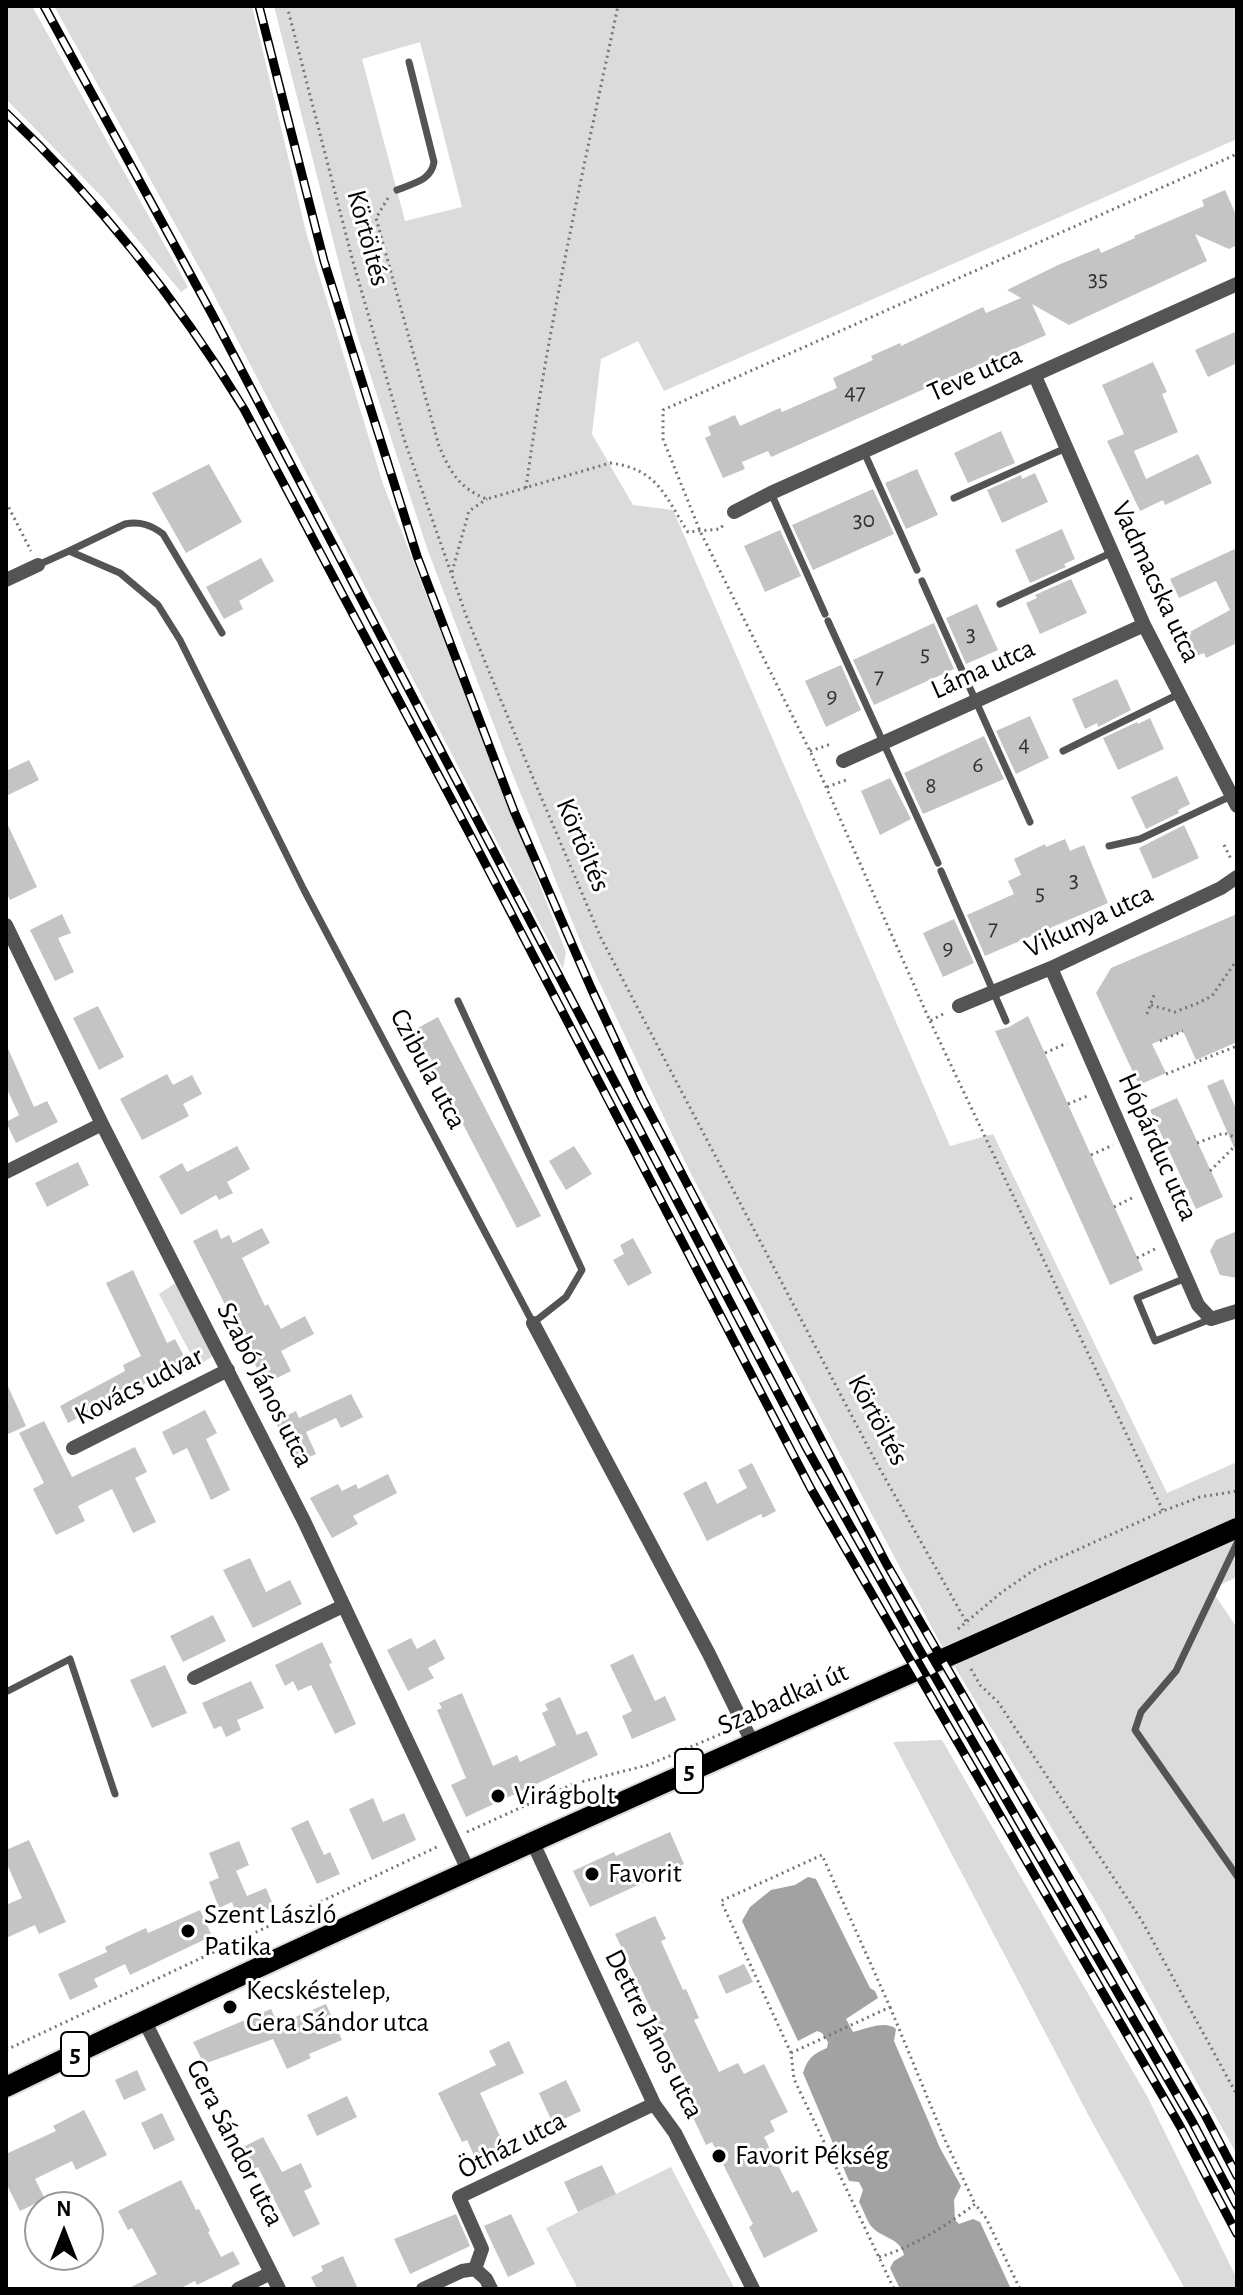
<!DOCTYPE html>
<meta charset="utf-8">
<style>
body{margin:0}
#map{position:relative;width:1243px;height:2295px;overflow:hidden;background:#fff;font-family:"Alegreya Sans",sans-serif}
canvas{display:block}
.frame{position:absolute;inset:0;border:8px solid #000;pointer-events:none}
.north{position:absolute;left:24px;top:2191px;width:80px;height:80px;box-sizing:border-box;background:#fff;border:2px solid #999;border-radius:50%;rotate:0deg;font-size:22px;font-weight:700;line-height:32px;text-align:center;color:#000}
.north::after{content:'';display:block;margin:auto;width:28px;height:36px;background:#000;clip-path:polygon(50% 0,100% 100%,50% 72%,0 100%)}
</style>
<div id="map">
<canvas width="1243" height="2295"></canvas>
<div class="frame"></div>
<div class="north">N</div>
</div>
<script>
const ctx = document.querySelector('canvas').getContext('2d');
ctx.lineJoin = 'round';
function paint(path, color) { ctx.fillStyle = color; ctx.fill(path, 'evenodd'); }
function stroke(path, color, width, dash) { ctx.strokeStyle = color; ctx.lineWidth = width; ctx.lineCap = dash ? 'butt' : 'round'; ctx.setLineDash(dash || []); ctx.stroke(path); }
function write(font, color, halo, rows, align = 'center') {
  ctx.font = font + ' "Alegreya Sans",sans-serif'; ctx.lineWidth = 6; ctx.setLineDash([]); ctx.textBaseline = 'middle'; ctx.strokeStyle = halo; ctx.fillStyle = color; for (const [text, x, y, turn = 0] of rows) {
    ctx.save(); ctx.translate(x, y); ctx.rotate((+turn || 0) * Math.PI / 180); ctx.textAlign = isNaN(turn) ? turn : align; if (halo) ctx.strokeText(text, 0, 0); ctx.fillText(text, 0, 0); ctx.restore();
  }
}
paint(new Path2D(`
 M6 6H32L188 287 181 292 103 198 6 99Z
 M54 6H252L306 232 383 484 566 952 563 969 210 287Z
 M274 6H1237V139L664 391 638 341 601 359 592 434 633 505 673 510 950 1146 993 1134 1167 1493 1237 1462V1577L1211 1589 1237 1628V2155L1105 1917 938 1639 689 1170 583 948 509 765 427 548 356 331ZM420 42 462 207 405 221 362 59Z
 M177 1282 213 1356 197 1366 159 1294Z
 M942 1740 1147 2096 1237 2279V2289H1185L1091 2120 893 1742Z
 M671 2167 735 2289H578L546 2228Z`), '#dbdbdb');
paint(new Path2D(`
 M808 1877 816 1879 870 1988 875 1991 878 1998 846 2019 853 2032C866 2029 885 2020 896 2029L894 2041 940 2148 961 2186 954 2200 955 2220 959 2224 973 2219 980 2222 1011 2289H900L890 2268 894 2261 904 2255C900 2237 882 2239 871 2226 866 2219 863 2209 859 2202L863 2190 859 2182 849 2181 803 2073C808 2058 813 2054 827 2048L828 2042 822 2033 817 2031 798 2041 742 1921 750 1907 771 1890 795 1885Z`), '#a2a2a2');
paint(new Path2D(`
 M1225 190 1237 217V245L1229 249 1195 234 1207 261 1069 325 1032 304 1046 335 771 457 768 451 742 462 745 469 723 478 705 438 711 435 708 427 735 415 740 426 780 408 782 412 837 388 833 378 873 360 871 356 900 343 901 346 983 307 986 313 1021 298 1007 290 1058 265 1099 248 1101 253 1135 238 1134 236 1204 206 1202 200Z
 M1237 331V363L1208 377 1195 350Z
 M1153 362 1167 392 1162 394 1178 432 1134 451 1146 479 1198 454 1212 483 1165 505 1163 500 1140 511 1107 441 1124 434 1102 385Z
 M1001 431 1015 463 968 483 954 453Z
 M209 464 242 522 186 553 152 493Z
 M917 469 938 515 906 529 885 483Z
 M1035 473 1048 502 1002 523 987 490 1021 475 1022 479Z
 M873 489 894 534 813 570 792 525Z
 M1062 529 1075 559 1064 564 1066 567 1030 583 1015 550Z
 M780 530 801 576 765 592 744 546Z
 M1237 548V643L1206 658 1204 653 1196 656 1186 634 1230 610 1216 581 1179 598 1170 579Z
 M261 558 274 581 239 601 243 609 224 619 206 587Z
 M1071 579 1087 613 1040 634 1026 603 1037 598 1035 595Z
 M977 604 998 650 966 664 946 618Z
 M934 623 954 669 874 705 853 660Z
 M841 665 861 710 826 727 805 681Z
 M1117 679 1131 710 1098 727 1097 723 1085 729 1072 699Z
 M1030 716 1049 758 1016 774 996 731Z
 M1150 718 1164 749 1118 770 1103 738 1137 722 1138 724Z
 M984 736 1004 779 923 814 904 773Z
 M29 760 39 780 6 796V771Z
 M1177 776 1190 804 1178 810 1179 813 1146 829 1131 797Z
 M890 778 911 819 880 835 861 791Z
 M6 821 37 887 10 900 6 892Z
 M1184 825 1199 858 1153 879 1139 848Z
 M1065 839 1070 851 1084 845 1108 903 985 956 967 915 1014 894 1008 881 1021 875 1014 859 1045 844 1046 847Z
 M62 914 71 933 58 938 74 972 55 981 30 930Z
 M1237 914V1042L1196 1060 1183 1031 1152 1044 1166 1073 1139 1085 1096 993 1111 968Z
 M954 919 974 963 943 977 923 933Z
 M98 1006 124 1057 99 1070 73 1018Z
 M1028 1016 1143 1270 1110 1285 995 1031 1009 1027Z
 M438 1017 541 1216 517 1228 414 1030Z
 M6 1044 34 1107 47 1101 58 1122 16 1143 6 1122 19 1115 6 1087Z
 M167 1074 173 1085 192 1075 202 1094 183 1104 189 1116 142 1140 120 1099Z
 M1223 1079 1237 1111V1154L1207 1086Z
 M1177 1098 1223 1197 1196 1209 1150 1110Z
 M237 1146 250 1169 227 1182 233 1193 219 1200 216 1195 181 1215 159 1176 182 1163 187 1172Z
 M574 1146 592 1174 566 1190 549 1161Z
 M78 1162 89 1185 47 1207 35 1183Z
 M262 1228 270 1243 242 1258 265 1306 268 1304 281 1329 305 1316 314 1334 281 1351 291 1371 265 1384 193 1241 217 1229 221 1239 229 1235 233 1243Z
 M1237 1231V1278L1220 1275 1210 1251 1216 1240Z
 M633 1238 652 1273 628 1286 613 1260 624 1254 620 1245Z
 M133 1270 167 1343 175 1339 187 1362 68 1423 60 1406 125 1371 123 1365 141 1356 106 1283Z
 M6 1382 26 1426 6 1435Z
 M351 1394 363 1417 341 1428 336 1418 306 1432 316 1454 295 1464 275 1421 296 1411 299 1418Z
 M205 1410 217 1433 206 1439 230 1490 211 1500 187 1448 173 1455 162 1432Z
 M44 1421 72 1477 135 1447 147 1472 135 1478 156 1522 133 1533 112 1489 78 1506 85 1521 56 1535 33 1489 44 1483 19 1433Z
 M752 1463 776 1511 763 1518 761 1514 707 1541 683 1493 706 1481 717 1504 747 1488 738 1470Z
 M388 1474 397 1493 353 1516 358 1524 332 1538 310 1498 338 1484 342 1491 356 1484 358 1489Z
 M250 1558 266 1592 290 1580 302 1604 253 1628 223 1570Z
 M213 1615 226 1641 183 1662 170 1636Z
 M411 1638 417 1649 435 1639 445 1659 428 1668 434 1678 408 1691 387 1650Z
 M322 1642 332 1663 329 1664 356 1724 335 1734 311 1685 298 1691 293 1681 285 1686 275 1665Z
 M633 1654 655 1701 665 1696 676 1720 632 1739 622 1716 632 1711 610 1665Z
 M165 1665 187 1713 152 1728 130 1680Z
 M251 1681 264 1708 237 1720 241 1730 226 1737 221 1726 214 1729 202 1703Z
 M462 1693 493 1766 517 1755 520 1762 556 1745 542 1713 548 1710 545 1704 560 1697 577 1735 587 1731 598 1755 466 1817 451 1785 466 1778 437 1710 442 1708 439 1703Z
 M373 1798 383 1822 404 1813 416 1840 372 1860 349 1809Z
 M308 1820 324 1855 330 1852 340 1874 317 1884 291 1828Z
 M670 1832 684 1864 590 1907 573 1871 614 1852 616 1856Z
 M29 1840 66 1922 39 1934 35 1925 6 1938V1905L22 1898 6 1862V1850Z
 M239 1841 249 1865 236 1871 247 1896 266 1888 274 1907 239 1921 232 1902 219 1908 209 1882 219 1878 209 1853Z
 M200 1910 212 1936 130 1975 125 1964 94 1979 98 1987 70 2000 58 1974 107 1952 105 1947 146 1928 148 1933Z
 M655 1916 666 1939 661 1941 683 1990 686 1989 699 2018 694 2020 719 2072 738 2063 744 2074 764 2064 788 2112 770 2121 775 2131 764 2137 792 2193 798 2190 818 2231 764 2258 749 2227 753 2224 712 2142 706 2145 690 2111 694 2109 684 2089 688 2087 615 1934Z
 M744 1964 753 1982 726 1994 718 1976Z
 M326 2004 342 2040 309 2054 311 2058 287 2069 273 2039 204 2064 193 2042 271 2009 277 2022 291 2015 293 2018Z
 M509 2041 524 2073 480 2093 506 2149 477 2162 467 2140 462 2142 438 2093 496 2065 489 2051Z
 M137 2070 146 2090 124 2100 115 2080Z
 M566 2080 581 2111 553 2124 539 2093Z
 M347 2096 357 2117 317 2136 307 2115Z
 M84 2110 107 2155 76 2170 72 2161 35 2179 45 2199 20 2211 6 2183V2154L56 2131 53 2126Z
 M162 2113 175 2140 154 2150 141 2123Z
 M263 2137 282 2172 301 2163 312 2187 304 2191 320 2224 293 2237 258 2167 254 2169 243 2147Z
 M602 2165 616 2194 578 2212 564 2182Z
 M181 2180 196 2210 199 2209 210 2231 208 2232 221 2257 233 2251 240 2264 197 2285 195 2281 179 2289H127L157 2274 132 2228 128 2230 118 2211Z
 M456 2214 470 2246 410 2274 394 2239Z
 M511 2214 535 2264 508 2277 484 2226Z
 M343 2256 358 2289H317L311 2277 323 2271 321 2266Z`), '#c4c4c4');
const primary = new Path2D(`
 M6 2087C412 1891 826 1712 1237 1528`);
stroke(primary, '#dbdbdb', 24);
stroke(new Path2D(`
 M287 6 352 258 404 439 467 618 533 778 601 938 877 1464 968 1625
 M388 198 376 218 439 446C450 472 460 489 487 499L610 463C658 469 664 495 688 532L720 529 724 524
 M526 488C548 325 584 166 618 6
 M6 502 31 551
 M452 572 469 511 487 499
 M810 751 831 744
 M827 787 846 780
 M1224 845 1232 861
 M1151 1005 1175 1012 1198 1003 1212 996 1236 961
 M943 1014 930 1021 810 751 700 531 663 439V410L1237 154
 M1147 1014 1154 995
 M930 1021 1163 1511
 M1160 1041 1183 1031
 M1045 1053 1067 1043
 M1166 1074 1237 1046
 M1068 1104 1090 1095
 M1197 1143 1224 1133 1237 1138
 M1091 1155 1113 1145
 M1210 1171 1237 1144
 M1114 1207 1132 1198
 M1137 1258 1155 1249
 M958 1629 1002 1592 1037 1568 1163 1511 1200 1497 1237 1491
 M971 1669 980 1685 998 1702 1142 1921 1237 2095
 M757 1718 790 1704
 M467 1832 573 1784 648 1765 728 1731
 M890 2007 945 2140 975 2204
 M6 2050 439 1846
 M791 2053 890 2007 822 1855 721 1901 791 2053 794 2079 894 2289
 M879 2257C913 2247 946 2226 975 2204L986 2218 1020 2289`), '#767676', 3, [2, 4]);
stroke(new Path2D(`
 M397 190C413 183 431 181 434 162L409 62
 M864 452 917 570
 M771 493 825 614
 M954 498 1066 448
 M69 551 125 524C140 521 151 525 163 534L222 633
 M38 565 69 551 120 573 158 605 180 640 304 890 533 1323 566 1297 582 1270 458 1001
 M922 581 1030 822
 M1000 604 1113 552
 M828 621 938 863
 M1063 751 1179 694
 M1109 846 1140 839 1231 796
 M941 871 1006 1021
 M1186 1278 1137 1298 1155 1341 1211 1319
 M1237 1543 1176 1671 1141 1712 1135 1730 1237 1876
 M6 1692 70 1659 115 1794`), '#545454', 7);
stroke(new Path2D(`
 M1035 376 1144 625 1237 806
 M734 512 771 493 1237 284
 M6 580 38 565
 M843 761 1144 625
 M6 925 102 1124 304 1521 469 1872
 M1051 968 1198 1305 1211 1319 1237 1311
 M959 1006 1051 968 1221 888 1237 877
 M6 1172 102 1124
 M533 1323 709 1654 752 1742
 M73 1448 228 1370
 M194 1678 343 1606
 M533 1843 654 2104 675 2133 753 2289
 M144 2020 279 2289
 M475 2269 482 2249 459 2197 654 2104
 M475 2269 486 2279 491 2289
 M238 2289 271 2273
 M423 2289 462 2271 475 2269`), '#545454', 14);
stroke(primary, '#000', 20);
const rail = new Path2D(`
 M44 6 212 314 806 1447 919 1649 1192 2121 1237 2206
 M259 6 324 261 417 556 514 811 591 988 642 1098 886 1563 1079 1895 1204 2113 1237 2176
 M6 113C98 200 178 301 244 409L474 842 811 1489 1180 2126 1237 2234`);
stroke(rail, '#000', 9);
stroke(rail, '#fff', 6, [18]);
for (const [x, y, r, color] of [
 [498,1796,8,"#000"],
 [592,1874,8,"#000"],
 [188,1931,8,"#000"],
 [230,2007,8,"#000"],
 [719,2156,8,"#000"]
]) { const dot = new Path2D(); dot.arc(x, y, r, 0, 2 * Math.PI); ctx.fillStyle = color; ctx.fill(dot); stroke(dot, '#fff', 3); }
write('24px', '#313131', null, [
 ["35",1098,279],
 ["47",855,392],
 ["30",864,520],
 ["3",971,634],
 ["5",925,654],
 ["7",879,676],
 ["9",832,696],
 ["4",1024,744],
 ["6",978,765],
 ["8",931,786],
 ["3",1074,880],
 ["5",1040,893],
 ["7",993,928],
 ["9",948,948]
]);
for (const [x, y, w] of [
 [689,1771,28],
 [75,2054,28]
]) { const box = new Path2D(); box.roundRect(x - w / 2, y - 22, w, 44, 6); ctx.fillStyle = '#fff'; ctx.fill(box); stroke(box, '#000', 2); }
write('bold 26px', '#000', null, [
 ["5",689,1771],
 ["5",75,2054]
]);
write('28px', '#000', '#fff', [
 ["Körtöltés",368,238,75],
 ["Teve utca",975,374,-24],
 ["Vadmacska utca",1156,582,65],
 ["Láma utca",983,669,-24],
 ["Körtöltés",583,845,67],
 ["Vikunya utca",1089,921,-25],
 ["Czibula utca",428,1069,62],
 ["Hópárduc utca",1158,1147,66],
 ["Szabó János utca",265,1385,63],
 ["Kovács udvar",139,1386,-27],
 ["Körtöltés",878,1420,62],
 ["Szabadkai út",783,1699,-24],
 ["Dettre János utca",654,2034,63],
 ["Gera Sándor utca",235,2143,63],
 ["Ötház utca",512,2145,-27]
]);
write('28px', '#000', '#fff', [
 ["Virágbolt",514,1796],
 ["Favorit",608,1874],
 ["Szent László",204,1915],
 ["Patika",204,1947],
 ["Kecskéstelep,",246,1991],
 ["Gera Sándor utca",246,2023],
 ["Favorit Pékség",735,2156]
], 'left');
</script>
